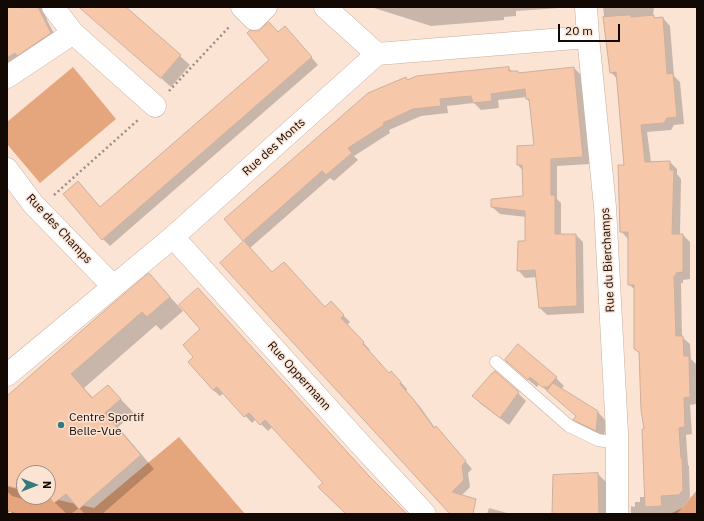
<!DOCTYPE html>
<style>
body{margin:0}
#map{position:relative;width:704px;height:521px;overflow:hidden;background:#fce4d5;font-family:"IBM Plex Sans",sans-serif}
canvas{display:block}
.frame{position:absolute;inset:0;border:8px solid #130904;pointer-events:none}
.north{position:absolute;left:16px;top:465px;width:40px;height:40px;box-sizing:border-box;background:#fce4d5;border:1px solid #9f8c81;border-radius:50%;rotate:90deg;font-size:11px;font-weight:700;line-height:16px;text-align:center;color:#130904}
.north::after{content:'';display:block;margin:auto;width:14px;height:18px;background:#327b7a;clip-path:polygon(50% 0,100% 100%,50% 72%,0 100%)}
.scale{position:absolute;left:558px;top:24px;width:62px;height:18px;box-sizing:border-box;border:2px solid #130904;border-top:0;padding-left:5px;font-size:12px;line-height:14px;white-space:nowrap;color:#130904;-webkit-text-stroke:3px #fce4d5;paint-order:stroke}
</style>
<div id="map">
<canvas width="704" height="521"></canvas>
<div class="frame"></div>
<div class="north">N</div>
<div class="scale">20 m</div>
</div>
<script>
const ctx = document.querySelector('canvas').getContext('2d');
ctx.lineJoin = 'round';
function paint(path, color) { ctx.fillStyle = color; ctx.fill(path, 'evenodd'); }
function stroke(path, color, width, dash) { ctx.strokeStyle = color; ctx.lineWidth = width; ctx.lineCap = dash ? 'butt' : 'round'; ctx.setLineDash(dash || []); ctx.stroke(path); }
function write(font, color, halo, rows, align = 'center') {
  ctx.font = font + ' "IBM Plex Sans",sans-serif'; ctx.lineWidth = 3; ctx.setLineDash([]); ctx.textBaseline = 'middle'; ctx.strokeStyle = halo; ctx.fillStyle = color; for (const [text, x, y, turn = 0] of rows) {
    ctx.save(); ctx.translate(x, y); ctx.rotate((+turn || 0) * Math.PI / 180); ctx.textAlign = isNaN(turn) ? turn : align; if (halo) ctx.strokeText(text, 0, 0); ctx.fillText(text, 0, 0); ctx.restore();
  }
}
paint(new Path2D(`
 M73 67 116 119 40 183 7 144V122Z
 M179 437 245 514H15L7 511V478L24 487V497H45L94 508Z
 M697 490V514H670L682 508Z`), '#e5a57d');
paint(new Path2D(`
 M7 7H42L48 22 58 41 7 74Z
 M81 7H125L190 65 171 87Z
 M371 7H574L516 11V16L504 17V20L431 26Z
 M603 7H654L653 16 657 19 663 18 670 26 674 76 680 82 684 124 674 125 671 130 647 132 651 162H670L677 169V174L681 179 680 235H683L690 242V279L683 280V283H681L682 337 690 344 691 359 696 364 697 404 690 405 692 434 686 435 688 465 689 466 690 498 677 514H631V506L635 507V502H640V497H646L645 430 640 354 635 349V290L629 284 628 239 621 231 625 166 618 80 611 72Z
 M279 33 292 35 318 65 110 246 103 239 78 182 101 208 271 60Z
 M509 68 512 72H518L520 74 574 68 581 75 590 164 557 166V199L561 203V235H576L583 242 584 313 547 315 540 308 537 277 525 278 518 270 526 242V217L500 214 492 207 524 197 523 171 518 165 535 146 530 102 527 99V97L498 100 499 108 481 110 474 103 447 106 448 113 421 116 389 130 390 133 354 156 358 160 334 181 330 178 250 248 272 273 290 270 326 308 331 303 350 322 347 325 370 350 368 351 389 374 398 379 407 389 406 391 421 408 435 428 442 434 472 469 468 473 470 487 461 496 463 514H451L222 263 245 241 225 219 406 78 408 80Z
 M149 274 183 311 161 330 156 325 84 388 94 399 108 386 134 413 118 427 154 469 102 514H85L79 508 71 514H67L48 496V473H24V497H47L40 504 12 496 7 491V397Z
 M204 296 404 514H347L324 483 273 426 268 431 256 419 252 423 224 393 220 396 213 390 189 362 195 357 201 329Z
 M514 368 556 378 564 386 561 389 598 412 606 421 604 438 583 428 574 420 577 416 539 384 537 387Z
 M518 393 526 401 509 425 481 404 473 396Z
 M598 474 606 482V514H553Z
 M489 508 511 514H487Z`), '#0003');
const building = new Path2D(`
 M7 7H19L22 8 26 7H38L51 33 17 56 15 53 7 58Z
 M79 7H126L181 55 161 78Z
 M631 15V17L654 15V18L663 17 667 74 673 73 677 117 667 118 664 123 641 125 645 162 670 161V170H674L672 234H683V272L676 273V276H674L676 336H683L684 356H689L690 397 684 398 685 427 679 428 681 458H682L683 490 679 495 661 496 662 506 645 507 642 429H644L641 410 639 352 634 349V285H628V232H620L618 165H624L618 94 616 72 610 73 603 17Z
 M269 22 278 32 285 26 312 57 102 240 63 194 78 181 100 207 269 60 247 33 250 30 258 31Z
 M509 67V71H518V73L574 67 583 157 551 159V195H555V234H576L577 306 539 308 535 270 517 271 518 241H525V211L491 207V199L523 196 522 165H517V146L534 145 529 99H526L525 89 491 94 492 101 473 103 471 96 440 99 441 106 413 109 383 123 384 125 348 148 352 153 326 175 322 171 243 241 224 219 368 93 406 77 407 80 417 76Z
 M244 241 272 272 284 262 325 307 331 301 344 315 341 318 364 342 363 344 389 373 391 371 401 382 400 384 414 400 434 428 436 426 466 461 462 466 464 480 452 492 476 499 473 514H450L220 263Z
 M149 273 170 297 147 317 142 312 71 374 92 398 108 385 121 399 105 413 141 455 79 509 66 494 54 503 48 496V473H24V490L7 486V396L103 312Z
 M198 288 369 476 407 514H346L318 487 323 483 265 420 260 425 249 413 244 417 217 387 213 390 188 362 193 357 183 345 200 329 179 305Z
 M518 344 557 377 548 387H542L530 377 528 380 505 360Z
 M495 371 519 392 500 418 472 396 492 373H493Z
 M553 383 598 411 596 431 573 420 576 416 547 391Z
 M598 473 599 514H552L553 475Z`);
paint(building, '#f7c7a9');
stroke(building, '#ccaf9d', 1);
const lane = new Path2D(`
 M496 362 569 426 598 440 617 443`);
const street = new Path2D(`
 M242 7 254 19 266 7
 M325 7 377 54
 M586 7 588 37 605 207 617 433V514
 M73 33 155 106
 M7 77 73 33 53 7
 M7 169 33 204 113 286
 M173 237 362 446 425 514
 M7 375 173 237 377 54 588 37`);
stroke(lane, '#caad9b', 13);
stroke(street, '#caad9b', 23);
stroke(new Path2D(`
 M169 91 230 26
 M54 195 138 120
 M7 511 15 514`), '#9f8c81', 2.5, [2, 3]);
stroke(lane, '#fff', 12);
stroke(street, '#fff', 22);
for (const [x, y, r, color] of [
 [61,425,4,"#327b7a"]
]) { const dot = new Path2D(); dot.arc(x, y, r, 0, 2 * Math.PI); ctx.fillStyle = color; ctx.fill(dot); stroke(dot, '#fce4d5', 1.5); }
write('12px', '#130904', '#fce4d5', [
 ["Rue des Monts",274,147,-42],
 ["Rue des Champs",59,229,47],
 ["Rue du Bierchamps",608,260,-93],
 ["Rue Oppermann",299,376,48]
]);
write('12px', '#130904', '#fce4d5', [
 ["Centre Sportif",69,418],
 ["Belle-Vue",69,432]
], 'left');
</script>
